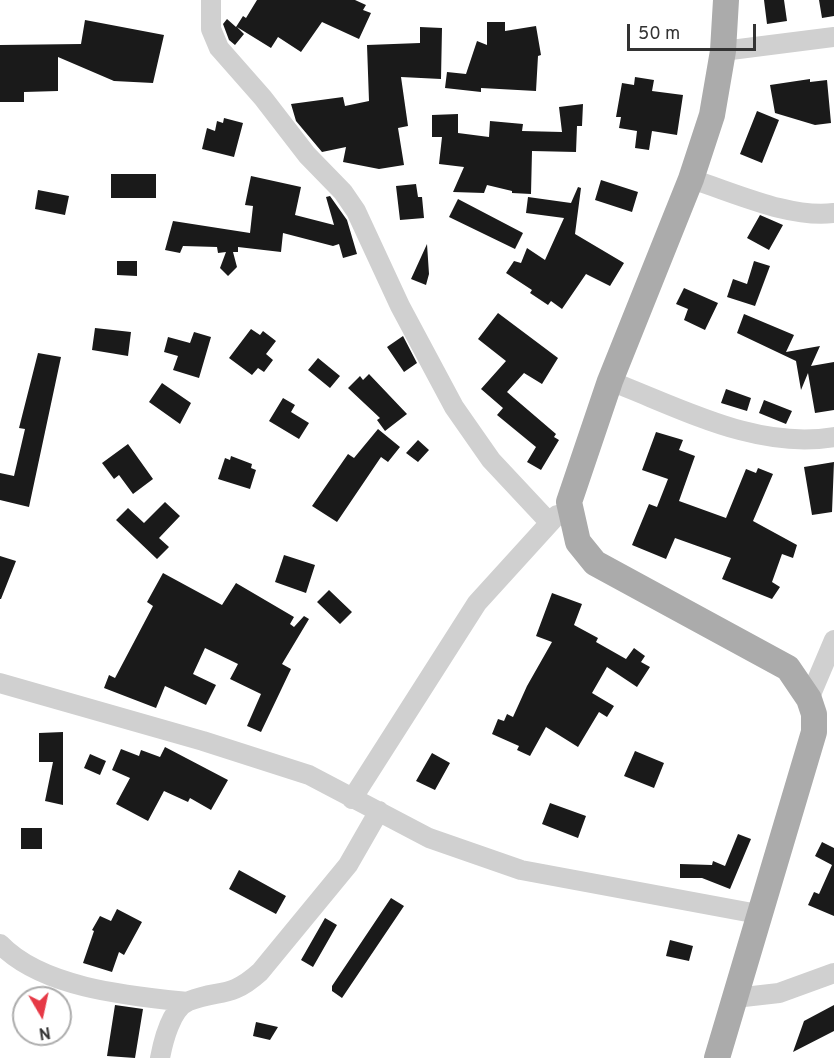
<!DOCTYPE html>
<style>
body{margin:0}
#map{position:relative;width:834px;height:1058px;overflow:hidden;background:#fff;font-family:Overpass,sans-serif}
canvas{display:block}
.north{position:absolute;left:12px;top:986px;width:60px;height:60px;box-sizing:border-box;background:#fff;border:2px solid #adadad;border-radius:50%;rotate:171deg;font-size:16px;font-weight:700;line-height:24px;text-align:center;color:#333}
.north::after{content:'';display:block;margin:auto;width:21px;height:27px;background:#e63946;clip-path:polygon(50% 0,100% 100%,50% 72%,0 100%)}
.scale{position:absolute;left:627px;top:24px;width:129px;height:27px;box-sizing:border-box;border:3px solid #333;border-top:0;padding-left:8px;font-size:18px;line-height:21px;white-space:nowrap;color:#333;-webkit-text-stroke:4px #fff;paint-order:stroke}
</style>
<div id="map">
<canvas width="834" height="1058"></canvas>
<div class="north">N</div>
<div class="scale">50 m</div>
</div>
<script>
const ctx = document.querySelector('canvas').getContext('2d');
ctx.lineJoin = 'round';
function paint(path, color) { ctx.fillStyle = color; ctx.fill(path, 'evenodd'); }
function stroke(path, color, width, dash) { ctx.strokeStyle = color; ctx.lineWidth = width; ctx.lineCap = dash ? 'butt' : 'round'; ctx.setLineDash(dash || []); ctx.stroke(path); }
paint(new Path2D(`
 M257 0H355L366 5 363 10 371 13 359 39 322 22 301 52 278 37 271 48 237 27 244 34 235 45 229 40 223 24 227 19 236 27 243 16 246 18Z
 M764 0H784L787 21 767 24Z
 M819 0H834V16L822 18Z
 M85 20 164 35 153 83 114 81 58 57V91L24 92V102H0V45L81 44Z
 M487 22H505V31L536 26 541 55 538 56 536 91 481 88V92L445 88 447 72 466 74 477 41 487 45Z
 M420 27 442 28 441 79 401 77 408 126 398 128 404 165 379 169 343 162 346 147 322 152 296 121 291 104 343 97 345 106 369 101 367 45 420 43Z
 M635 77 654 80 652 91 683 95 677 135 652 131 649 150 635 148 637 131 619 128 621 117H616L622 83 634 85Z
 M810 79V82L827 80 831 123 815 125 775 113 770 85Z
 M583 104 582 126H577L576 152 532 151 531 194 512 193V191L487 185 484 193 453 192 464 167 439 164 442 137H432V115L458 114V133L489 137 490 121 523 124 522 131 562 132 559 107Z
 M757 111 779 120 762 163 740 154Z
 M224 118 243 123 234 157 202 149 207 128 215 131 217 121 223 123Z
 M111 174H156V198H111Z
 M251 176 301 187 295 215 334 225 326 197 330 196 347 220 357 254 343 258 339 244 333 246 283 233 281 252 238 247V252H233L237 267 228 276 220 268 226 252 218 253 217 247 183 246 180 253 165 250 173 221 250 233 253 206 245 205Z
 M601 180 638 192 632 212 595 200Z
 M416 184 418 197H422L424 218 400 220 396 186Z
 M578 187 581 188 575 234 624 263 610 286 586 274 562 309 551 301 548 305 530 293 532 290 506 273 514 261 521 263 527 248 545 260 564 218 526 213 528 197 571 203Z
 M38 190 69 196 65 215 35 209Z
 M458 199 523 233 515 249 449 217Z
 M760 215 783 225 769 250 747 238Z
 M427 244 429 274 426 285 411 279Z
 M117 261H137V276L117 275Z
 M754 261 770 266 755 306 727 297 733 279 747 284Z
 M684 288 718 303 705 330 684 320 688 309 676 304Z
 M498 313 558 358 542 384 524 373 507 392 556 434 554 437 559 440 541 470 527 462 536 447 497 415 503 408 481 389 506 361 478 339Z
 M744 314 794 335 786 352 820 346 811 366 834 362V410L815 413 808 373 801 390 796 361 737 333Z
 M95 328 131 332 128 356 92 350Z
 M251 329 260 335 263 331 276 341 266 354 273 360 264 372 258 368 252 375 229 358Z
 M194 332 211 337 199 378 173 370 178 356 164 352 168 337 190 343Z
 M403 336 417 363 404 372 387 347Z
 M38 353 61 357 29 507 0 500V473L14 476 25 429 19 428Z
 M318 358 340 376 330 388 308 370Z
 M369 374 407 414 385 431 377 420 380 418 348 388 360 376 363 380Z
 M162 383 191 403 180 424 149 402Z
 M726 389 751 398 747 411 721 403Z
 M283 398 295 405 291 412 309 423 299 439 269 421Z
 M764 400 792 411 786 424 759 413Z
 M378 429 400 447 388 462 381 457 337 522 312 506 348 454 354 458Z
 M656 432 683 440 679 450 695 456 679 501 726 518 746 469 756 473 758 468 773 474 753 521 797 545 793 558 782 554 772 582 780 587 772 599 722 579 731 558 675 538 666 559 632 545 649 504 657 507 668 479 642 470Z
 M418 440 429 450 418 462 406 453Z
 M128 444 153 479 133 494 119 475 114 479 102 463Z
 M231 456 252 464 251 468 256 470 250 489 218 479 225 458 230 460Z
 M834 462 832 512 812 515 804 467Z
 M165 502 180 516 159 538 169 547 157 559 116 520 128 508 144 523Z
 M284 555 315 565 306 593 275 582Z
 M0 556 16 561 1 599H0Z
 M163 573 222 605 236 583 294 617 290 624 294 627 304 616 309 619 282 664 291 669 261 732 247 726 261 694 230 679 238 664 205 648 193 674 216 685 206 705 165 686 156 708 104 688 109 675 115 678 153 606 147 602Z
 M329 590 352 612 340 624 317 602Z
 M552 593 582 604 574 625 598 638 596 642 626 659 634 648 645 656 641 662 650 667 637 687 607 667 592 693 614 706 607 717 599 712 578 747 546 727 530 756 517 750 519 746 492 734 498 719 504 721 507 714 513 717 527 686 552 642 536 636Z
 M63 732V805L45 801 53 762H39V733Z
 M165 747 228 780 211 810 190 798 188 802 164 791 148 821 116 804 130 778 112 770 121 749 139 756 141 750 160 757Z
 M635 751 664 763 654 788 624 776Z
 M432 753 450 763 435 790 416 781Z
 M90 754 106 761 100 775 84 768Z
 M550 803 586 816 578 838 542 824Z
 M21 828H42V849H21Z
 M738 834 751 839 730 889 702 878H680V864L712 865 713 861 725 866Z
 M822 842 834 848V916L808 905 814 892 819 894 832 865 815 856Z
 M239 870 286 896 276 914 229 889Z
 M391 898 404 906 342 998 332 991V986Z
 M117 909 142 922 124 955 119 952 112 972 83 963 94 931 92 930 100 916 111 921Z
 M325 918 337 925 313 967 301 960Z
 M670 940 693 946 689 961 666 956Z
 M115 1005 143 1009 135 1058 107 1056Z
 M834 1005V1031L793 1052 804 1021Z
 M256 1022 278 1027 270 1040 253 1036Z`), '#1a1a1a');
stroke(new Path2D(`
 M211 0V29L219 48 263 98 307 155 343 192 356 211 400 306 454 407 491 460 549 522
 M723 51 834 37
 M691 179C733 192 790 219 834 213
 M610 381C681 408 756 450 834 437
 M0 683 203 741 309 775 429 838 521 870 758 914
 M809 699 834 640
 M352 799 477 603 557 515
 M0 944C42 988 129 996 187 1002
 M735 998 779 993 834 973
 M160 1058C163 1042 171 1008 189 1001 220 989 230 999 260 972L348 865 379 811`), '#d0d0d0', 20);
stroke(new Path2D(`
 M717 1058 814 732V714L809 699 788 668 595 563 578 542 569 502 610 381 691 179 712 115 723 51 726 0`), '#ababab', 26);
</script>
